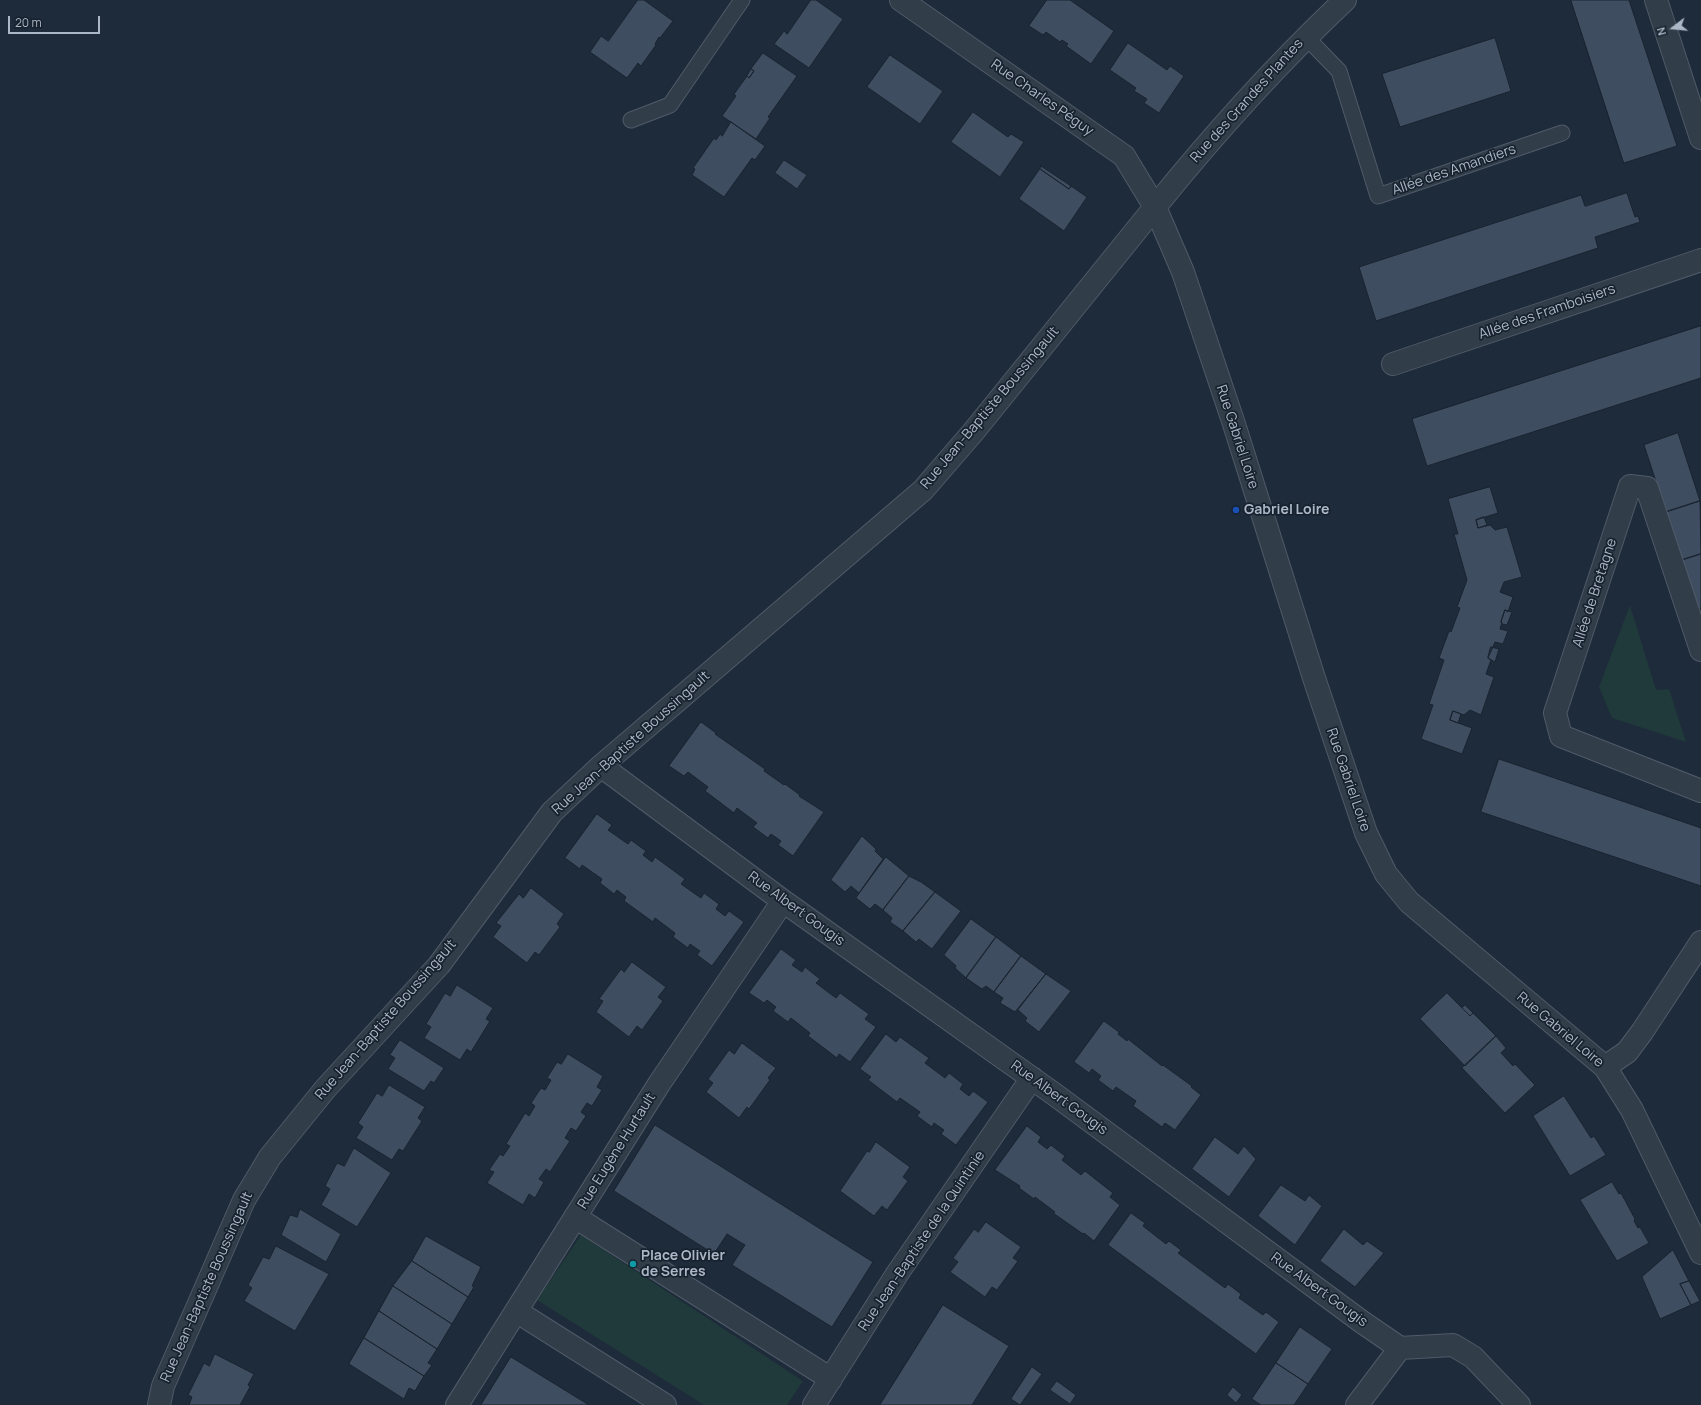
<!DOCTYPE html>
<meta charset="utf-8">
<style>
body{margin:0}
#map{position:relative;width:1701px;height:1405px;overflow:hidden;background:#1e2b3a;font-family:Manrope,sans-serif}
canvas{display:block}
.north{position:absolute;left:1653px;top:8px;width:40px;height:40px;-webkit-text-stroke:3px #18222f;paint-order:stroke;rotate:254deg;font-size:11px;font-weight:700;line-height:16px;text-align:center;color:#acb7c7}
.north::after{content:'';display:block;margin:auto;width:14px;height:18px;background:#acb7c7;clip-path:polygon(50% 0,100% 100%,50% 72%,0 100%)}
.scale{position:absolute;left:8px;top:16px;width:92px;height:18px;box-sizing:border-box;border:2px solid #acb7c7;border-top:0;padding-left:5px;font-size:12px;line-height:14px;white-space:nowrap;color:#acb7c7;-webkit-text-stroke:3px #18222f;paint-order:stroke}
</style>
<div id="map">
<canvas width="1701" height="1405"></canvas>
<div class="north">N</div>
<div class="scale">20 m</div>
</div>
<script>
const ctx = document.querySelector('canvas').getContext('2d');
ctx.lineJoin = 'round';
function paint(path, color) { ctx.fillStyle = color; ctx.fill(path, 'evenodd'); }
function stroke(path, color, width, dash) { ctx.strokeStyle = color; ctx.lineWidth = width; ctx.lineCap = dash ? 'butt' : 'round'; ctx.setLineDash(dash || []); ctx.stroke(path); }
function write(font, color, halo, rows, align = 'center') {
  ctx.font = font + ' Manrope,sans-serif'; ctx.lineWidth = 3.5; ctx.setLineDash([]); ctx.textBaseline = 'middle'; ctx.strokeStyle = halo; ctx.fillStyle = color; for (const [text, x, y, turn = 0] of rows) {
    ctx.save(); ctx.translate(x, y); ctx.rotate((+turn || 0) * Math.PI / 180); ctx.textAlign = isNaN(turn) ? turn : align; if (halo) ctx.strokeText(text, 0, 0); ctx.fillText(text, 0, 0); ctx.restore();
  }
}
paint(new Path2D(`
 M1630 605 1656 690 1669 689 1686 742 1612 718 1599 687Z
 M581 1235 803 1381 787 1405H704L537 1300Z`), '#20393b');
const building = new Path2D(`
 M638 0H644L673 21 660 38 659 37 655 44 656 45 641 66 638 63 627 78 590 52 601 36 608 41Z
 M811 0H816L843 19 809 68 774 44 784 31 787 34Z
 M1047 0H1070L1114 31 1091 64 1066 46 1068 44 1062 40 1060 42 1046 32 1043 35 1029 26Z
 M1571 0H1629L1677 146 1624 163Z
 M1495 38 1511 91 1400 127 1382 74Z
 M1128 43 1167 70 1170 66 1184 76 1159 113 1144 103 1147 99 1134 91 1136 88 1110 70Z
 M763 53 797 76 768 117 770 118 756 139 722 116 736 96 734 94 747 76 749 78 754 71 751 69Z
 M890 55 943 91 920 124 867 87Z
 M751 69 754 71 749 78 747 76Z
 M973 112 1008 137 1011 134 1024 142 1000 177 951 142Z
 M731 122 765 146 755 160 752 158 724 197 692 175 695 169 693 168 714 138 716 140 720 134 722 136Z
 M784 160 807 175 797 189 775 173Z
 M1041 166 1071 186 1069 189 1040 169Z
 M1040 169 1069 189 1071 186 1087 197 1064 231 1019 199Z
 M1627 193 1635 217 1638 216 1640 222 1595 237 1598 248 1376 321 1359 267 1581 195 1585 206Z
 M1701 326V378L1427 466 1412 419Z
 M1678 433 1700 501 1666 512 1644 445Z
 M1490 487 1498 513 1476 520 1478 528 1490 525 1495 530 1507 527 1522 577 1504 582 1500 592 1513 597 1508 612 1505 610 1501 622H1502L1500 629 1508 631 1503 644 1495 642 1488 658 1491 660 1486 674 1494 677 1481 715 1470 710 1464 715 1453 711 1450 720 1472 728 1462 754 1421 739 1433 705 1429 704 1444 660 1439 658 1449 631 1451 632 1460 608 1457 607 1467 580 1454 534H1458L1448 499Z
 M1700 501 1701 554 1682 560 1666 512Z
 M1484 517 1487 525 1478 528 1476 520Z
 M1701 554V608L1698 609 1682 560Z
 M1505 610 1512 612 1507 625 1502 624 1501 622Z
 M1491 647 1499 649 1495 662 1488 658Z
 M1453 711 1461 714 1458 723 1450 720Z
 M701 722 716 733 715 734 765 769 764 771 784 785 785 784 800 795 799 796 824 812 793 856 778 845 781 841 771 834 768 838 753 827 757 823 737 808 734 813 705 791 708 787 688 772 684 776 669 766Z
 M1499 759 1701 828V886L1481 812Z
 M597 814 612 825 608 830 628 844 631 840 646 851 643 855 652 862 655 857 685 879 681 884 701 898 704 893 719 904 716 909 725 916 729 911 744 922 712 966 697 955 700 951 690 944 688 948 673 937 675 933 655 918 653 922 624 901 626 897 617 890 614 894 600 883 602 879 582 865 580 869 565 858Z
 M862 836 876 849 875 851 883 859 859 893 851 886 845 892 831 880Z
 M886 857 909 876 883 910 875 904 870 909 856 898Z
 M909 876 921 882 935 892 903 931 890 922 892 918 883 910Z
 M531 888 564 914 557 924 560 927 539 955 535 952 527 963 493 937 501 926 496 923 519 894 523 898Z
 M935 892 961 911 932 949 919 939 916 942 903 931Z
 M971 919 996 937 966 978 955 968 956 966 944 955Z
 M996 937 1021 956 994 992 986 986 982 989 966 978Z
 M781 949 796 960 792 965 802 972 805 967 820 979 816 983 836 998 840 993 869 1014 865 1019 876 1027 850 1062 839 1054 837 1058 808 1036 810 1033 791 1018 788 1022 773 1011 776 1007 767 1000 764 1003 749 993Z
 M1021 956 1046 974 1015 1012 1000 1003 1003 998 994 992Z
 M632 962 666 987 658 997 663 1001 642 1030 637 1026 629 1037 596 1012 603 1001 599 999 621 969 624 972Z
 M1046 974 1071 991 1039 1032 1025 1021 1027 1018 1018 1010Z
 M457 985 493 1008 486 1019 490 1021 471 1052 467 1049 460 1060 424 1038 431 1027 426 1024 445 993 450 996Z
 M1447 993 1470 1016 1473 1013 1496 1036 1465 1066 1420 1019Z
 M1465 1005 1473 1013 1470 1016 1462 1008Z
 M1104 1021 1119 1032 1118 1034 1127 1041 1128 1039 1162 1066 1163 1065 1192 1086 1191 1087 1201 1095 1175 1130 1165 1123 1162 1127 1133 1106 1136 1101 1116 1087 1113 1091 1098 1080 1101 1076 1092 1069 1089 1073 1074 1062Z
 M886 1034 896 1042 900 1037 929 1058 925 1063 945 1078 949 1073 963 1084 960 1089 969 1096 973 1091 988 1102 956 1145 941 1134 944 1130 934 1123 932 1127 917 1116 920 1112 900 1098 897 1102 868 1080 871 1077 860 1069Z
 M1496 1036 1506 1048 1501 1053 1513 1066 1515 1064 1535 1085 1505 1113 1462 1068Z
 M400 1040 444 1068 434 1083 431 1081 424 1091 388 1069 395 1058 390 1055Z
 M742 1043 776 1068 768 1078 770 1080 749 1109 747 1107 739 1118 706 1092 713 1083 708 1079 729 1050 734 1054Z
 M568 1054 603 1076 597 1087 602 1090 592 1106 587 1103 581 1112 586 1116 576 1131 571 1128 565 1138 570 1141 550 1172 546 1169 539 1179 544 1182 535 1198 529 1194 523 1205 487 1183 494 1172 489 1170 500 1154 503 1156 510 1146 506 1144 525 1113 529 1116 535 1106 531 1103 541 1088 545 1090 551 1080 547 1078 557 1062 561 1064Z
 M389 1085 425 1107 418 1118 422 1121 403 1151 399 1149 392 1160 356 1138 363 1127 358 1123 377 1093 382 1096Z
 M1564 1096 1591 1138 1594 1136 1606 1155 1570 1176 1533 1116Z
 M655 1125 873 1262 832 1327 732 1265 745 1245 727 1234 714 1254 614 1191Z
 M1027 1126 1041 1137 1038 1142 1047 1149 1051 1145 1065 1156 1062 1160 1081 1175 1085 1171 1113 1193 1110 1197 1120 1205 1094 1241 1084 1233 1083 1234 1053 1213 1055 1212 1035 1197 1034 1199 1019 1188 1020 1186 995 1170Z
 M1215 1137 1238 1154 1244 1146 1256 1159 1229 1197 1192 1169Z
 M876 1142 910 1167 903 1177 908 1181 887 1210 882 1206 874 1216 840 1191 867 1151 869 1152Z
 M354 1148 391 1173 357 1227 321 1205 330 1189 325 1186 337 1163 344 1166Z
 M1612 1182 1619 1194 1621 1193 1635 1219 1634 1221 1638 1228 1640 1227 1649 1243 1617 1261 1580 1200Z
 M1281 1185 1305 1201 1309 1195 1322 1206 1295 1245 1258 1216Z
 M300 1209 341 1234 326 1262 281 1235 290 1215 297 1217Z
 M1131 1213 1145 1223 1143 1226 1166 1244 1169 1241 1181 1250 1178 1253 1225 1288 1228 1284 1241 1294 1239 1298 1263 1315 1266 1312 1279 1322 1256 1354 1108 1245Z
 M986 1222 1021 1247 1013 1258 1018 1261 997 1290 992 1287 985 1297 950 1272 958 1262 953 1258 974 1229 978 1232Z
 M1344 1229 1363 1245 1367 1241 1384 1253 1355 1287 1320 1261Z
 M426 1236 481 1267 472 1286 474 1287 468 1297 412 1261Z
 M276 1246 329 1274 295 1331 244 1301 252 1288 248 1285 263 1257 269 1259Z
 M1673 1250 1689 1281 1680 1284 1691 1305 1660 1319 1642 1277Z
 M412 1261 468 1297 452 1324 393 1286Z
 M1689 1281 1700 1301 1691 1305 1680 1284Z
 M393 1286 452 1324 437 1349 379 1311Z
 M943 1305 1009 1346 972 1405H880Z
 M379 1311 437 1349 428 1363 432 1365 424 1376 364 1338Z
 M1300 1327 1332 1349 1308 1384 1276 1363Z
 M364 1338 424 1376 415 1391 409 1388 404 1399 349 1364Z
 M215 1354 254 1374 248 1385 250 1387 240 1405H189L192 1397 188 1395 204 1363 209 1366Z
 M511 1357 589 1405H481Z
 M1276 1363 1308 1384 1294 1405H1261L1252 1399Z
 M1032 1367 1042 1374 1020 1405 1011 1399Z
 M1057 1381 1076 1395 1070 1404 1050 1390Z
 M1233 1387 1242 1395 1236 1403 1227 1395Z`);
paint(building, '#3f4d60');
stroke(building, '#1a2431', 1);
const service = new Path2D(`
 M1306 37 1339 71 1378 196 1562 133
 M631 120 670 105 742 0`);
const minor = new Path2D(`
 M1656 0 1701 138
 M1393 364 1701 260
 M1701 650 1647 488 1630 486 1555 713 1561 736 1701 791
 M601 766 783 901 1054 1094 1362 1322 1400 1348 1453 1345 1473 1357 1519 1405
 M1605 1067 1627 1052 1642 1032 1701 942
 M575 1217 831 1379
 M516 1311 665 1405
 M159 1405 163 1386 244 1200 270 1157 326 1088 439 965 552 812 601 766 923 490 974 431 1155 207 1124 156 901 0
 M457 1405 659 1084 783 901
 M814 1405 897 1274 1032 1078
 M1357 1405 1400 1348`);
const tertiary = new Path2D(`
 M1345 0C1277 64 1214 134 1155 207L1183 272 1234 424 1314 678 1366 833 1386 874 1409 902 1605 1067 1632 1110 1701 1253`);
stroke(service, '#505a68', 17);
stroke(minor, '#505a68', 24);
stroke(tertiary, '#505a68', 24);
stroke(service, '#323d4a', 15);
stroke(minor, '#323d4a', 22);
stroke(tertiary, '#323d4a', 22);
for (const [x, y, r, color] of [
 [1236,510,4,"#1a4fb4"],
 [633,1264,4,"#0f9aa8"]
]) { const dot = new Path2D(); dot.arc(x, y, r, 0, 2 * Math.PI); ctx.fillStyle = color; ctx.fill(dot); stroke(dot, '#18222f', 1.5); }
write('14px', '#acb7c7', '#18222f', [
 ["Rue Charles Péguy",1042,98,35],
 ["Rue des Grandes Plantes",1247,101,-48],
 ["Allée des Amandiers",1454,170,-19],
 ["Allée des Framboisiers",1547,312,-19],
 ["Rue Jean-Baptiste Boussingault",990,408,-50],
 ["Rue Gabriel Loire",1237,437,72],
 ["Allée de Bretagne",1595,593,-72],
 ["Rue Jean-Baptiste Boussingault",631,743,-42],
 ["Rue Gabriel Loire",1348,780,71],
 ["Rue Albert Gougis",796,909,36],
 ["Rue Jean-Baptiste Boussingault",386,1020,-49],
 ["Rue Gabriel Loire",1560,1030,40],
 ["Rue Albert Gougis",1059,1098,36],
 ["Rue Eugène Hurtault",617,1151,-58],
 ["Rue Jean-Baptiste de la Quintinie",922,1241,-56],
 ["Rue Jean-Baptiste Boussingault",207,1287,-66],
 ["Rue Albert Gougis",1319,1290,36]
]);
write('bold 14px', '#acb7c7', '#18222f', [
 ["Gabriel Loire",1244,510],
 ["Place Olivier",641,1256],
 ["de Serres",641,1272]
], 'left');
</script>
